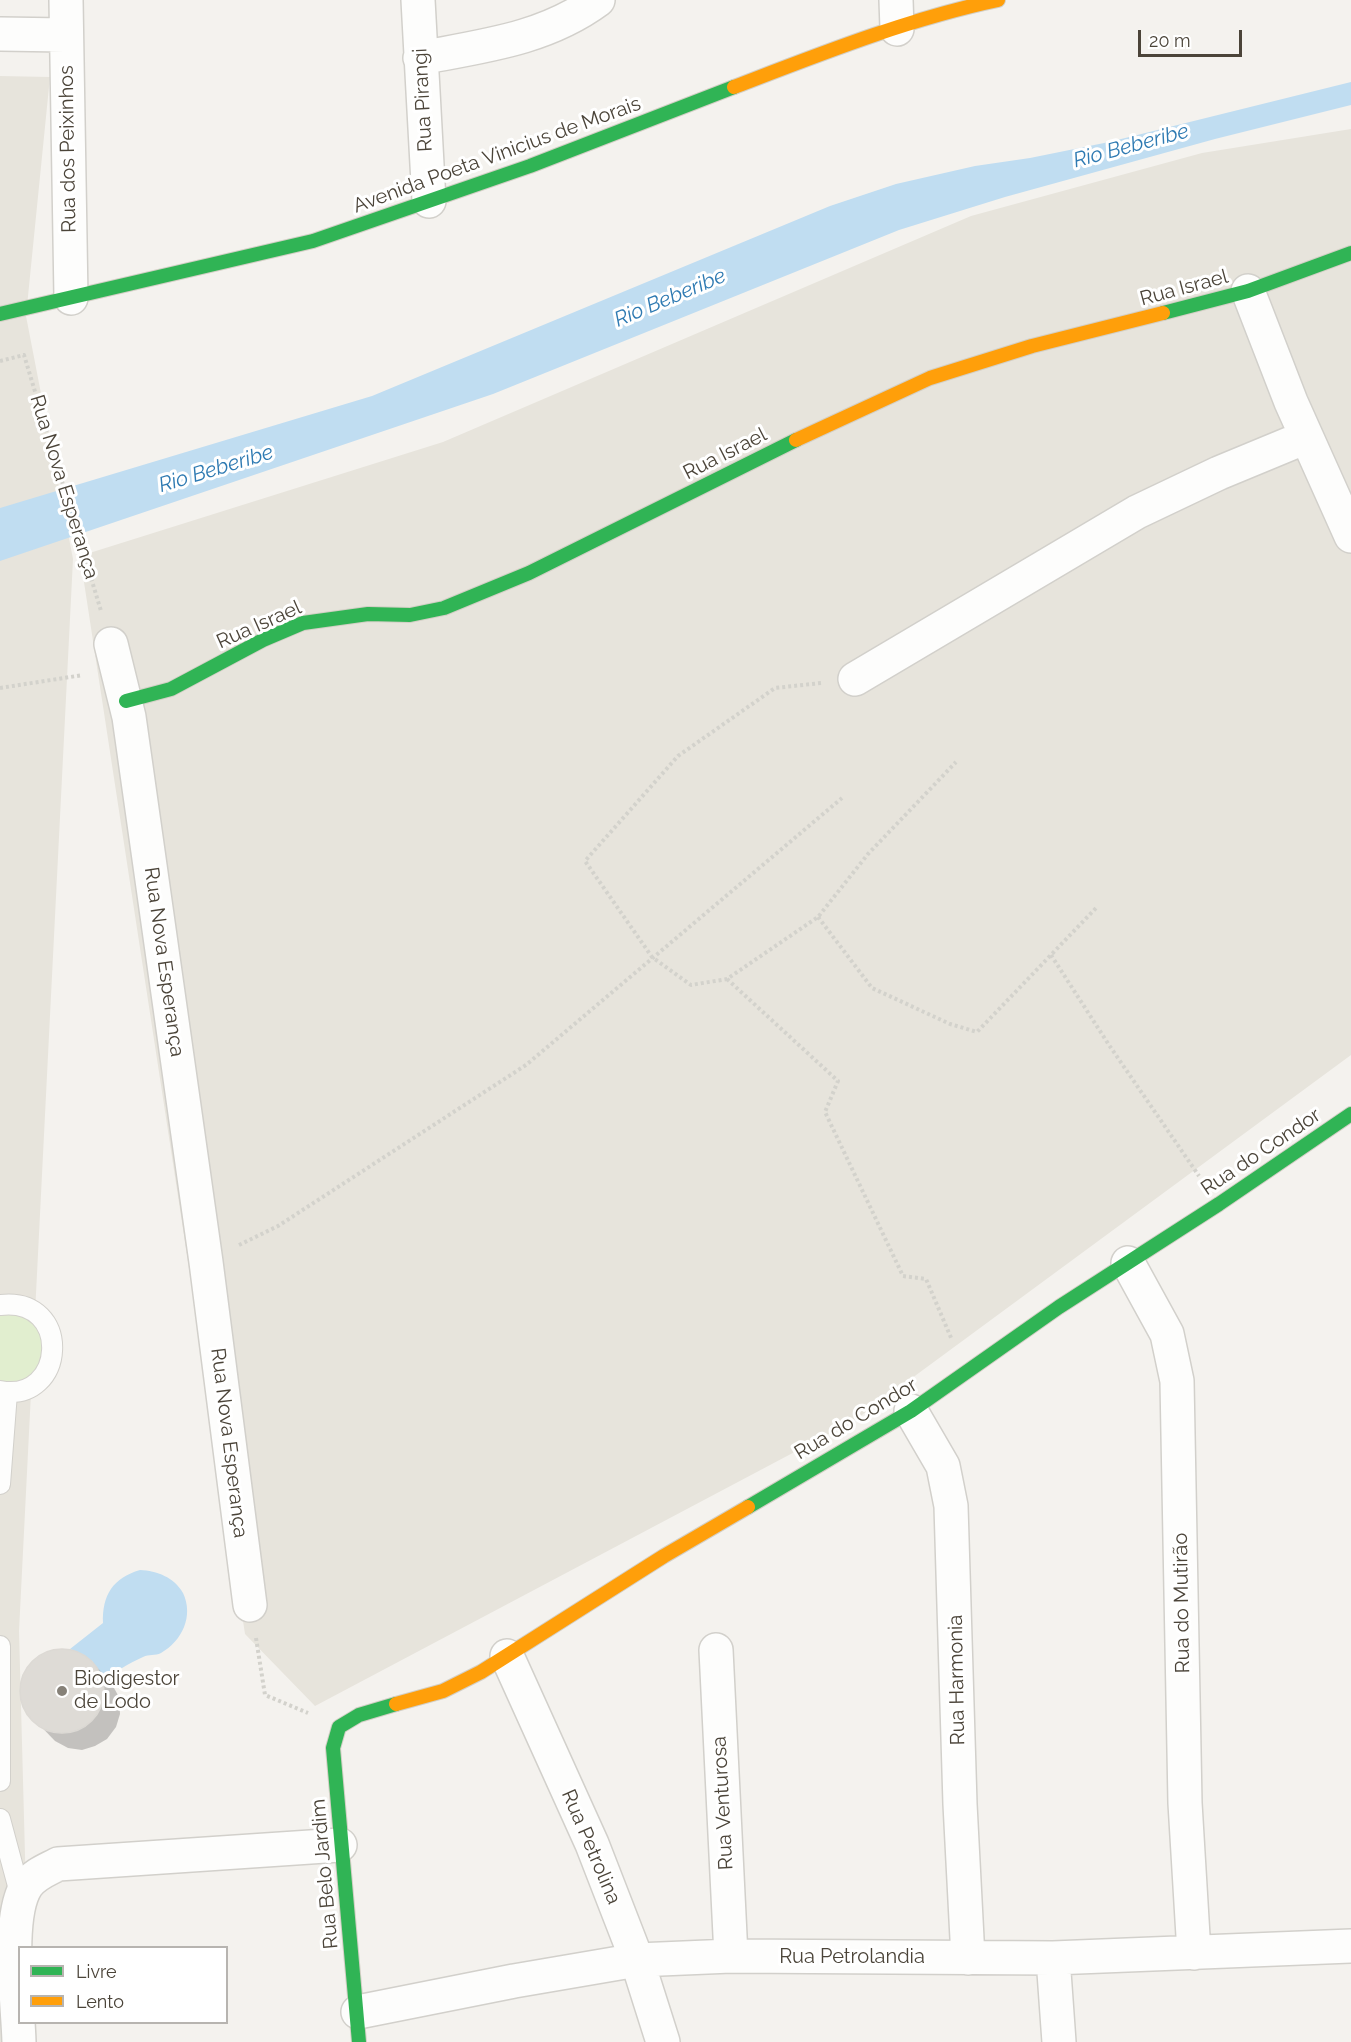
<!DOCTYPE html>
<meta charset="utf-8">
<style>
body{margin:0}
#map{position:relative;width:1351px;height:2042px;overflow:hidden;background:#f4f2ee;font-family:Raleway,sans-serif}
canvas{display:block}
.legend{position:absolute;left:18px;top:1946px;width:210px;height:78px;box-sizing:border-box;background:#fff;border:2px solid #b7b4b0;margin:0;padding:8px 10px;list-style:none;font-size:18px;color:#4b4439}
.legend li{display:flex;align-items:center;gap:12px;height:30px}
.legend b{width:30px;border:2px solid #b7b4b0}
.scale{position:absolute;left:1138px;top:30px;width:104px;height:27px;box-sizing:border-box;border:3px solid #4b4439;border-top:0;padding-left:8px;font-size:18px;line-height:21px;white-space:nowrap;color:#4b4439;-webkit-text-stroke:4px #fff;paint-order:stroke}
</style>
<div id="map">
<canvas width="1351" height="2042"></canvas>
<ul class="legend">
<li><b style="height:8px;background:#30b455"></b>Livre</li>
<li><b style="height:8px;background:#ff9f0a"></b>Lento</li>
</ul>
<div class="scale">20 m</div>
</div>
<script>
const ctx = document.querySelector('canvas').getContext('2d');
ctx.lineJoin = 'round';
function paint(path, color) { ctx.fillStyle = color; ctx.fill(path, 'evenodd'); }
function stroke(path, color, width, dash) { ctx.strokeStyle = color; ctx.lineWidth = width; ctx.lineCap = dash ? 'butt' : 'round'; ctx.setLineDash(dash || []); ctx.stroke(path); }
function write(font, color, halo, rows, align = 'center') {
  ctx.font = font + ' Raleway,sans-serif'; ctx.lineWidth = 6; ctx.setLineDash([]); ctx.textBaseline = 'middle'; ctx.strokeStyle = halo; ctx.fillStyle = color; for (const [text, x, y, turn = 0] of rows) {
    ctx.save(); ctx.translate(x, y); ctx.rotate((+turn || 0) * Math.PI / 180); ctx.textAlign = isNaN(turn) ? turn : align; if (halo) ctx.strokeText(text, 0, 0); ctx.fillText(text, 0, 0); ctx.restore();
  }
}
paint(new Path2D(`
 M0 76 50 77 26 316 73 559 19 1631 30 2042H0Z
 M1351 129V1055L855 1420 315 1706 245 1634 80 556 443 442 971 216 1202 153Z`), '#e7e4dc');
paint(new Path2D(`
 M21 1309 49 1336 33 1382 0 1386V1310Z`), '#e1eecf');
paint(new Path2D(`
 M1351 82V105L1215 139 1005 197 899 230 493 394 0 561V508L372 396 830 206 896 184 975 166 1030 158 1109 142Z
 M140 1570C157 1571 174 1577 183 1593 194 1616 182 1641 161 1653 155 1656 149 1654 143 1657 129 1663 116 1672 102 1679L92 1661 70 1649 103 1623C102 1595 113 1578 140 1570Z`), '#c0ddf1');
paint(new Path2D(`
 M69 1650 91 1662 109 1679 119 1697 120 1714 116 1727 107 1739 95 1746 82 1750 68 1748 55 1741 28 1713 22 1700 21 1686 25 1672 34 1661 45 1653Z`), '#0003');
const building = new Path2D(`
 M20 1691a42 42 0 1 1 84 0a42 42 0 1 1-84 0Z`);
paint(building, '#dedbd6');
stroke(building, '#dcd9d4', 1.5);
const lane = new Path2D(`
 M0 1305C73 1296 66 1404 0 1391
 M0 1484 7 1393
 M0 1646V1781
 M0 1819 21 1897`);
const street = new Path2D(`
 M66 0 71 298
 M418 0 429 201
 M896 0 897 29
 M0 34 65 35
 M420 58C483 46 545 39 598 0
 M1248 291 1291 402 1351 536
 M111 644 129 717 206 1262 250 1605
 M855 679 1137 512 1219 473 1306 437
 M1128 1263 1167 1334 1177 1381 1185 1803 1194 1953
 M911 1411 943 1466 951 1506 960 1804 968 1958
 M716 1650 731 1956
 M507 1656 592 1844 637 1960 663 2042
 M1053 1958 1059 2042
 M358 2012 514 1981 637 1960 731 1956 1053 1958 1351 1946
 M19 2042C18 2003 6 1916 27 1885 35 1874 47 1870 58 1864L340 1845`);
const fast = new Path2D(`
 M1163 313 1248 291 1351 253
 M0 314 313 241 530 166 734 87
 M126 701 171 689 263 640 303 623 368 614 410 615 444 608 529 573 796 440
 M748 1507 911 1411 1059 1307 1219 1204 1351 1114
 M359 2042 333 1748 339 1727 359 1715 396 1704`);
const slow = new Path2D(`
 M734 87C820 54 908 19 998 0
 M796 440 930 378 1032 346 1163 313
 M396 1704 443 1691 481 1672 664 1556 748 1507`);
stroke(lane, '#d2d0cb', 22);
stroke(street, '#d2d0cb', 36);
stroke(fast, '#d3cfc5', 16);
stroke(slow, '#d3cfc5', 16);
stroke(new Path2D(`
 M0 361 24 355 101 611
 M821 683 775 688 678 756 585 861 652 957 691 985 727 979 818 917 868 854 956 762
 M0 688 83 675
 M818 917 872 988 950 1024 977 1032 1096 908
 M1051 955 1109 1045 1199 1176
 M727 979 838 1081 825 1112 903 1276 926 1279 952 1340
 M239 1245 278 1226 526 1065 842 798
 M256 1638 265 1695 308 1713`), '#d3d2cc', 4, [3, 3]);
stroke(lane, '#fdfdfc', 20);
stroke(street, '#fdfdfc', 33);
stroke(fast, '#30b455', 14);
stroke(slow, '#ff9f0a', 14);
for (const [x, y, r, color] of [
 [62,1691,6,"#868178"]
]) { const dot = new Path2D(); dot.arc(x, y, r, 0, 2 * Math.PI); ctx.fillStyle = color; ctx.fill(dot); stroke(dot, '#fff', 2); }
write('20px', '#4b4439', '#fff', [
 ["Rua Pirangi",423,100,-93],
 ["Rua dos Peixinhos",68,149,-91],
 ["Avenida Poeta Vinicius de Morais",497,155,-20],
 ["Rua Israel",1184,288,-15],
 ["Rua Israel",725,454,-27],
 ["Rua Nova Esperança",64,487,73],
 ["Rua Israel",259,625,-24],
 ["Rua Nova Esperança",164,962,82],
 ["Rua do Condor",1261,1152,-34],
 ["Rua do Condor",856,1419,-31],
 ["Rua Nova Esperança",229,1443,83],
 ["Rua do Mutirão",1182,1603,-91],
 ["Rua Harmonia",957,1680,-91],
 ["Rua Venturosa",723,1803,-93],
 ["Rua Petrolina",591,1847,67],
 ["Rua Belo Jardim",325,1874,-95],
 ["Rua Petrolandia",852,1957]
]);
write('20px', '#4b4439', '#fff', [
 ["Biodigestor",74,1679],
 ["de Lodo",74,1702]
], 'left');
write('italic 21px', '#2e7ab2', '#fff', [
 ["Rio Beberibe",1131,146,-15],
 ["Rio Beberibe",670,298,-23],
 ["Rio Beberibe",216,469,-17]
]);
</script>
